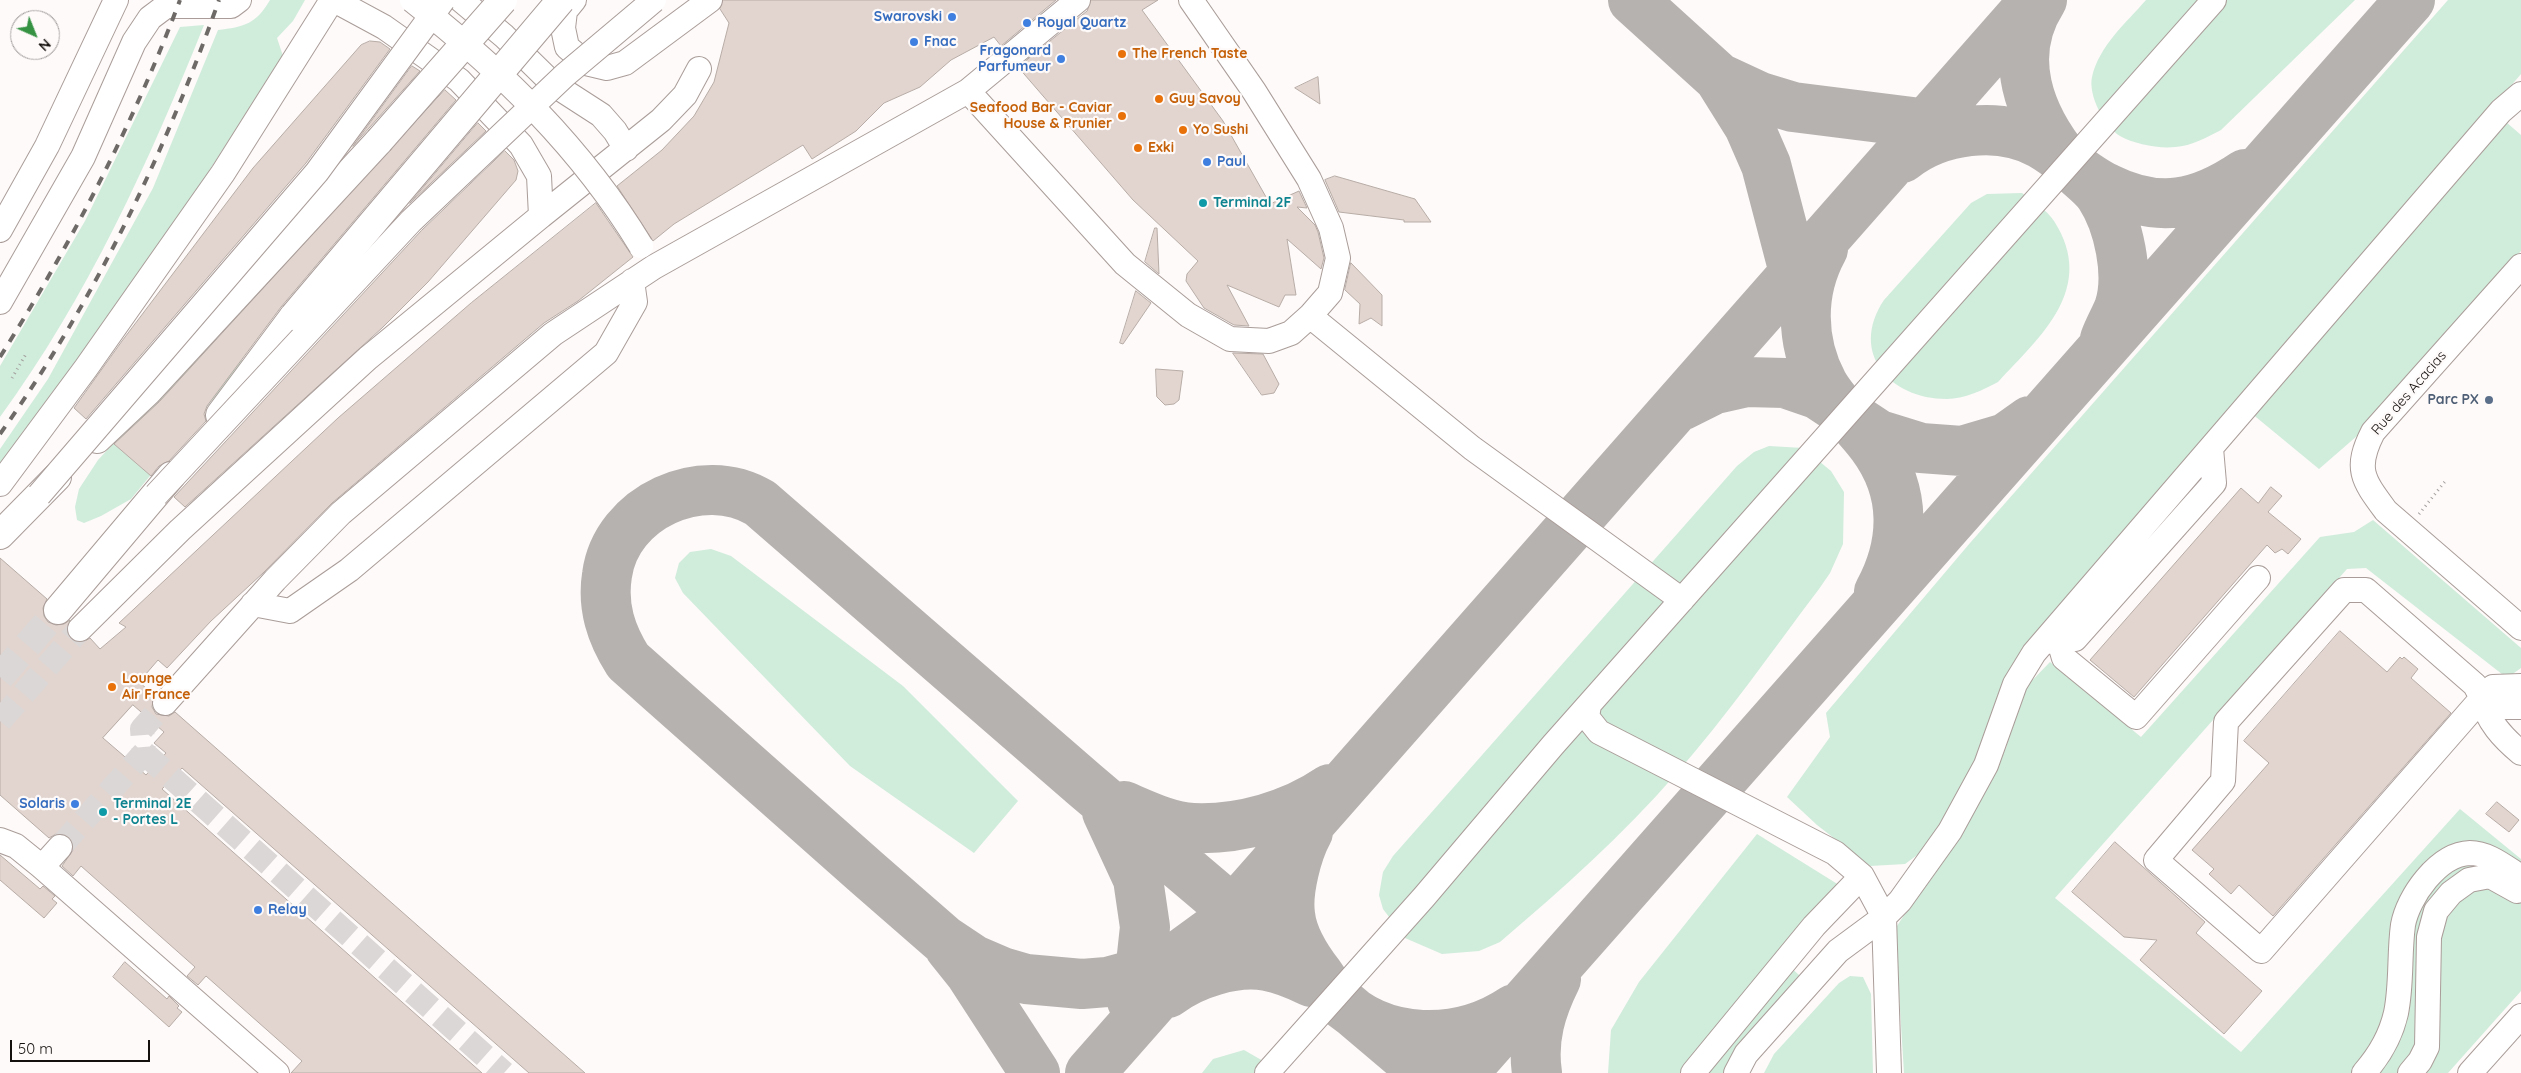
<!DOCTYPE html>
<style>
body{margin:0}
#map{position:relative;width:2521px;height:1073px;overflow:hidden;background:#fdfaf9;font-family:Quicksand,sans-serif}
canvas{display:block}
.north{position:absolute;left:10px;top:10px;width:50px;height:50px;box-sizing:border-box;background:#fdfaf9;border:1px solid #a09c9b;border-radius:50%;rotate:136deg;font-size:14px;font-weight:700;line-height:20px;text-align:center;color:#14100e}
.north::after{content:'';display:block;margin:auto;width:18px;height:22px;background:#359243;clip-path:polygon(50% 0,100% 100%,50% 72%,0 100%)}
.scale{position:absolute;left:10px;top:1040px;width:140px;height:22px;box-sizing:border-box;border:2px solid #14100e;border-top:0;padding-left:6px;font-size:15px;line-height:18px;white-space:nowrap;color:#14100e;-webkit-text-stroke:4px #fdfaf9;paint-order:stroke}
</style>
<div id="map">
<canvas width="2521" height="1073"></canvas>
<div class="north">N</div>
<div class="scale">50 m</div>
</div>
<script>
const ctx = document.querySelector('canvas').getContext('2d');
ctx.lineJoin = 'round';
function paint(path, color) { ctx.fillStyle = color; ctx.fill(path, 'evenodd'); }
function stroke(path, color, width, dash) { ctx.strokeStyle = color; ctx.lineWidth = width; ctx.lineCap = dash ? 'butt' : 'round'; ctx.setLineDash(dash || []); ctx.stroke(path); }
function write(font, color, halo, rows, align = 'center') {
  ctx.font = font + ' Quicksand,sans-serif'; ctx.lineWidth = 4.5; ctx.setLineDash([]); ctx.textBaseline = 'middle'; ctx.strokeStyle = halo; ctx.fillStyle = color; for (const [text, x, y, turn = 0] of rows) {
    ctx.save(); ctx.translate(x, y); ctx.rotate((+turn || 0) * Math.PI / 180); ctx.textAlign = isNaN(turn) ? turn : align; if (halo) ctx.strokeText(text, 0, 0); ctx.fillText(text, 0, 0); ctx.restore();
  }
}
paint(new Path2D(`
 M270 0H305L293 21 277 38 283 56 162 244 0 470V449L48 379 153 188 218 30C244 27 256 24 270 0Z
 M2146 0H2355L2221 130C2207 137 2192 146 2175 147 2159 149 2134 144 2120 136 2104 126 2088 95 2092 77 2099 46 2126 23 2146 0Z
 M2448 0H2521V74L2491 109 2521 135V251L2365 429 2319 469 2245 408 2034 653 1950 831 1905 864 1870 866 1817 825 1787 797 1830 737 1826 713 1970 543Z
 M204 25C149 162 87 298 0 417V366L85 221 180 27Z
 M2022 193C2032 201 2047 210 2054 221 2097 288 2041 336 1998 382 1983 390 1964 399 1947 399 1889 399 1849 352 1884 300L1971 203 1987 194Z
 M214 335 244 362 131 499 101 516 84 523 77 520 75 507 79 489 98 460Z
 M1769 446 1803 448 1831 471 1844 492 1843 544 1830 573 1819 589C1772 651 1727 716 1675 775 1623 835 1561 890 1500 942L1479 951 1442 954 1405 938 1383 909 1379 895 1383 872 1393 856 1737 466 1754 452Z
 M2373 520 2521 648V668L2507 678 2366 568 2347 569 2055 898 2241 1052 2460 809 2521 859V991L2448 1073H1904L1895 929 1970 815 2006 748 2021 692 2050 662 2141 737 2320 537 2354 532Z
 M711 549 731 556 903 686 1018 801 974 853 850 766 683 593 675 578 679 563 690 552Z
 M1757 834 1839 885 1778 956 1809 984 1736 1073H1608L1611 1030 1639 982Z
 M1850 976 1863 977 1871 994 1873 1073H1764L1774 1054 1839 983Z
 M1244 1050 1284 1073H1202L1213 1059Z`), '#d0ecdb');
stroke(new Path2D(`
 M1633 0 1719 78 1749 126 1766 165 1801 299
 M2042 0C2006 56 2029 116 2068 163 2077 174 2092 183 2100 195 2119 224 2130 275 2119 308 2115 318 2109 328 2105 339
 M1719 78 1760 97 1793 107 1952 127
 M1902 158C1938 129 1999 120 2041 144 2064 157 2083 177 2107 188 2159 214 2199 205 2245 174
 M1823 249C1800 291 1800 341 1823 384 1836 407 1858 425 1873 446 1907 492 1905 544 1879 592
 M1681 406 1715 389 1746 382 1785 383 1817 394 1879 435 1921 448 1962 451 2006 438 2030 421
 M1124 806C1145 815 1170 827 1193 828 1240 830 1292 815 1330 789
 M1107 812 1138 879 1145 927 1140 973 1132 1001
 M1308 832C1297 852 1287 891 1290 914 1292 935 1306 958 1319 975 1324 982 1329 990 1335 997 1383 1046 1460 1045 1514 1009
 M1217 928 1180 955 1140 973 1107 982 1082 984 1026 979 1002 972 974 960 944 940 866 872 628 661C611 634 602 607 607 575 616 507 702 468 760 503L1085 785 1425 1073
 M950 948 970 973 1035 1073
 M1168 993C1192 974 1236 960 1267 966 1283 969 1297 975 1311 982
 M1090 1073 2035 0
 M1463 1073 2410 0
 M1537 1073C1532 1039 1541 1009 1556 979`), '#b6b2b0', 50);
const building = new Path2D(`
 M723 0H1056L1001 46 994 37 951 60 920 87 884 103 856 131 812 159 803 145 674 224 653 241 617 186 662 150 694 116 714 82 729 23 720 9Z
 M1091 0H1158L1142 10 1223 121 1270 204 1299 191 1307 208 1297 207 1315 225 1318 232 1324 258 1321 269 1287 239 1296 295H1285L1279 307 1227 285 1249 326 1234 325 1204 308 1186 281 1187 274 1198 261 1133 200 1018 67 1087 11Z
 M370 41 380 42 390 49 306 163 86 419 74 408 122 341 253 168 361 45Z
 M412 66 420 71 353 146Z
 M1318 77 1320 104 1295 88Z
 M445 90 456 100 281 307 207 406 204 414 206 421 169 461 159 466 151 476 114 444 159 402Z
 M478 123 486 131 410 203Z
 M505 151 514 160 518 171 516 180 428 282 382 328 185 507 174 497 421 231Z
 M1335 176 1415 199 1431 222H1404V220L1339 212 1325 180Z
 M596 203 633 257 578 301 544 323 332 503 263 573 211 621 167 668 158 660 139 682 154 695 152 707 156 714 169 716 175 712 585 1073H529L182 768 162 789 482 1073H291L302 1061 206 976 198 985 187 976 195 967 81 866 73 876 62 866 73 850V843L70 837 63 834H56L49 838 0 795V558L47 599 43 608 44 616 48 622 56 625 64 624 70 620 67 632 71 639 83 642 90 638 100 649 126 627 119 623 338 418 471 303ZM133 705 164 732 154 743 166 753 146 775 103 738Z
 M1155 228H1157L1159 274 1145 262Z
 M1351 263 1382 295V326L1371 318 1359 324 1360 304 1345 290Z
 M1136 291 1151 303 1123 344 1120 343Z
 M1233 353 1263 354 1279 384 1274 393 1262 395Z
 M1156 369 1183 371 1179 400 1174 404 1165 405 1157 397Z
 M2271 487 2282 496 2268 512 2301 539 2288 554 2282 549 2275 553 2267 545 2134 697 2090 660 2241 488 2258 503Z
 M2340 631 2387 672 2400 657 2402 659 2404 657 2418 669 2411 678 2451 713 2273 916 2239 885 2231 894 2209 874 2214 869 2192 850 2269 763 2244 741Z
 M2497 802 2519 820 2509 832 2486 814Z
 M2115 842 2205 922 2196 933 2262 991 2224 1034 2140 960 2157 940 2124 937 2072 892Z
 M0 855 40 889 43 886 55 896 52 899 57 903 44 918 0 880Z
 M125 962 167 999 169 996 179 1006 177 1008 182 1012 169 1027 113 977Z`);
paint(building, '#e2d5d0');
stroke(building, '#b8aca6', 1);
stroke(new Path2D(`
 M0 721 80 629
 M144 753 504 1073
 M60 847 144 753 142 729 165 703`), '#dad7d6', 24, [24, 12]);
stroke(new Path2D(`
 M0 677 58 610`), '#dad7d6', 28, [28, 14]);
const minor = new Path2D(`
 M461 0 504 36 553 84 601 115 615 131 626 149
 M574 0 565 11 563 28 567 47 586 63 607 68 625 63 710 0
 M968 91 1125 264 1188 315 1230 339 1269 341 1291 333 1310 316 1330 293 1338 258 1331 228 1309 179 1254 91 1191 0
 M541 216 661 120 685 95 699 69
 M0 230 47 146 116 0
 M2521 266 2373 432C2354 469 2363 480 2386 511L2521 628
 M0 302 83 157 134 42 150 18 166 6H231L239 0
 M1310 316 1472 448 1682 600
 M0 484 86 368 223 173 332 0
 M253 604 290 611 349 570 606 353 635 302 632 281
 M80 629 180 530 368 358 541 216 539 176 521 145 459 80 384 27 334 0
 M2059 641 2064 658 2136 717 2258 578
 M2044 642 2075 639 2214 483 2211 448
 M2482 698 2493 687 2521 686
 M165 703 275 580 341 513 553 334 654 267 968 91 1078 0
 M1589 705 1587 717 1599 732 1835 853 1862 876 1884 917 1838 951 1746 1054 1736 1073
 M2521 707H2502L2482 698 2475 685 2366 590H2344L2226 722 2223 781 2156 860 2261 951 2482 698C2487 721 2503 738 2521 753
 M0 840 16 846 42 867 277 1073
 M42 867 60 847
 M1267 1073 1424 897 1553 745 2214 0
 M1693 1073 1814 926 1862 876
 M1889 1073 1884 917 1900 901 1950 831 1986 765 2015 684 2034 653 2501 111 2521 94
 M2364 1073C2379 1056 2391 1035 2396 1013 2402 984 2399 954 2403 925 2408 897 2438 854 2470 853 2489 853 2506 868 2521 877
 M2410 1073 2420 1061 2427 1047 2429 937 2436 911 2451 893 2469 880 2490 876 2517 891
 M2470 1073 2521 1016`);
const major = new Path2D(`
 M220 415 294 316
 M97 439 148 391 379 141
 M0 535 57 477
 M58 610 171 476`);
stroke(minor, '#aa9d99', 26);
stroke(major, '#aa9d99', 30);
stroke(new Path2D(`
 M12 378 26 354
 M2419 514 2447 479`), '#a4a19f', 3, [1, 4]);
stroke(minor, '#fff', 24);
stroke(major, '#fff', 28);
stroke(new Path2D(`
 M0 357C71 244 133 125 180 0
 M0 434C94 302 165 153 219 0`), '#6e6a68', 4, [9, 9]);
const minorBridge = new Path2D(`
 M412 0C502 71 581 147 641 246
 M39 495 317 172 443 0
 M156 495 411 221 565 75 654 0`);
const majorBridge = new Path2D(`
 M379 141 503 0
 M294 316 561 0`);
stroke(minorBridge, '#aa9d99', 26, []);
stroke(majorBridge, '#aa9d99', 30, []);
stroke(minorBridge, '#fff', 24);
stroke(majorBridge, '#fff', 28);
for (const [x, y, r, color] of [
 [952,17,5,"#3f7fe0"],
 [1027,23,5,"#3f7fe0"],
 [914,42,5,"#3f7fe0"],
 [1122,54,5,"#e8710a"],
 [1061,59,5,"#3f7fe0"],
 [1159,99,5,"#e8710a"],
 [1122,116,5,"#e8710a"],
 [1183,130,5,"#e8710a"],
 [1138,148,5,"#e8710a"],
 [1207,162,5,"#3f7fe0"],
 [1203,203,5,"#0f9aa8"],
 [2489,400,5,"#5c6f8a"],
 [112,687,5,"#e8710a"],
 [75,804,5,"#3f7fe0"],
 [103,812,5,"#0f9aa8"],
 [258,910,5,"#3f7fe0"]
]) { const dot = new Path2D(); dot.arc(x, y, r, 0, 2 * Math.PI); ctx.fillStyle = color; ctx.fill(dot); stroke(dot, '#fdfaf9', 2); }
write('bold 14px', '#366cbe', '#fdfaf9', [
 ["Swarovski",942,17,"right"],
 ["Royal Quartz",1037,23],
 ["Fnac",924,42],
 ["Fragonard",1051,51,"right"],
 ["Parfumeur",1051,67,"right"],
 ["Paul",1217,162],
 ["Solaris",65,804,"right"],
 ["Relay",268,910]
], 'left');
write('bold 14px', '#c56008', '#fdfaf9', [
 ["The French Taste",1132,54],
 ["Guy Savoy",1169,99],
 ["Seafood Bar - Caviar",1112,108,"right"],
 ["House & Prunier",1112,124,"right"],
 ["Yo Sushi",1193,130],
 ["Exki",1148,148],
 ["Lounge",122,679],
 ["Air France",122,695]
], 'left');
write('bold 14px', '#0d838f', '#fdfaf9', [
 ["Terminal 2F",1213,203],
 ["Terminal 2E",113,804],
 ["- Portes L",113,820]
], 'left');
write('14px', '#14100e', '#fdfaf9', [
 ["Rue des Acacias",2409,393,-49]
]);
write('bold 14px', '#4e5e75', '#fdfaf9', [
 ["Parc PX",2479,400]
], 'right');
</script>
